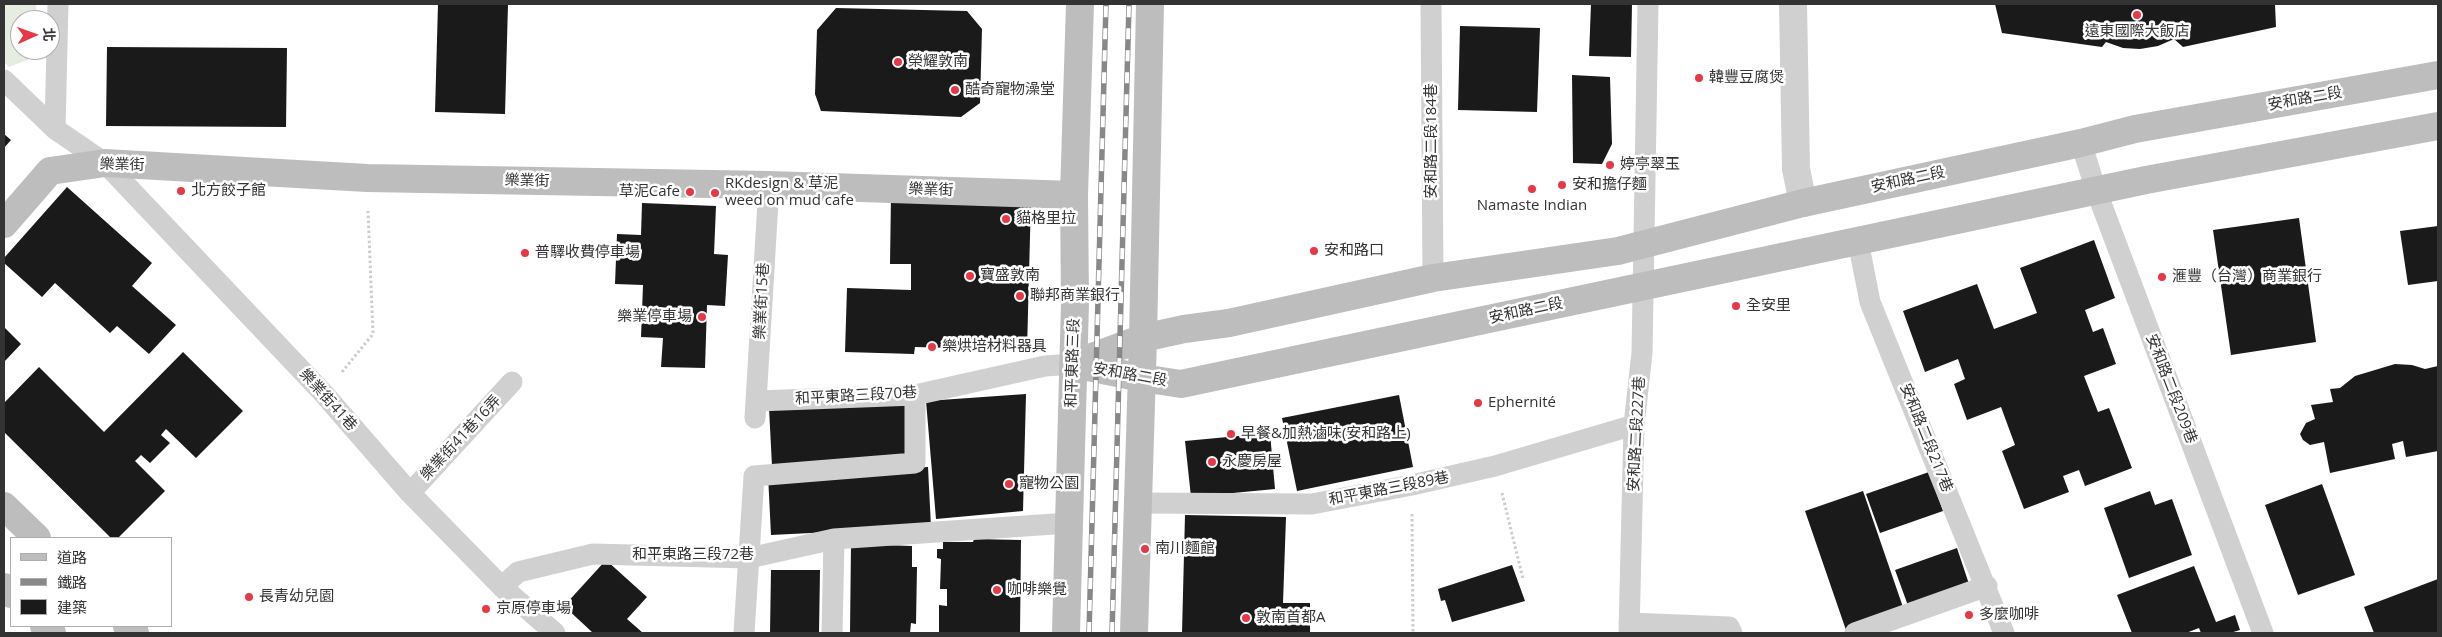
<!DOCTYPE html>
<meta charset="utf-8">
<style>
body{margin:0}
#map{position:relative;width:2442px;height:637px;overflow:hidden;background:#fff;font-family:"Open Sans","Noto Sans TC",sans-serif}
canvas{display:block}
.frame{position:absolute;inset:0;border:5px solid #333;pointer-events:none}
.legend{position:absolute;left:10px;top:537px;width:162px;height:90px;box-sizing:border-box;background:#fff;border:1px solid #adadad;margin:0;padding:6px 9px;list-style:none;font-size:15px;color:#333}
.legend li{display:flex;align-items:center;gap:10px;height:25px}
.legend b{width:25px;border:1px solid #adadad}
.north{position:absolute;left:10px;top:10px;width:50px;height:50px;box-sizing:border-box;background:#fff;border:1px solid #adadad;border-radius:50%;rotate:88deg;font-size:14px;font-weight:700;line-height:20px;text-align:center;color:#333}
.north::after{content:'';display:block;margin:auto;width:18px;height:22px;background:#e63946;clip-path:polygon(50% 0,100% 100%,50% 72%,0 100%)}
</style>
<div id="map">
<canvas width="2442" height="637"></canvas>
<div class="frame"></div>
<ul class="legend">
<li><b style="height:6px;background:#bdbdbd"></b>道路</li>
<li><b style="height:6px;background:#888"></b>鐵路</li>
<li><b style="height:14px;background:#1a1a1a"></b>建築</li>
</ul>
<div class="north">北</div>
</div>
<script>
const ctx = document.querySelector('canvas').getContext('2d');
ctx.lineJoin = 'round';
function paint(path, color) { ctx.fillStyle = color; ctx.fill(path, 'evenodd'); }
function stroke(path, color, width, dash) { ctx.strokeStyle = color; ctx.lineWidth = width; ctx.lineCap = dash ? 'butt' : 'round'; ctx.setLineDash(dash || []); ctx.stroke(path); }
function write(font, color, halo, rows, align = 'center') {
  ctx.font = font + ' "Open Sans","Noto Sans TC",sans-serif'; ctx.lineWidth = 5; ctx.setLineDash([]); ctx.textBaseline = 'middle'; ctx.strokeStyle = halo; ctx.fillStyle = color; for (const [text, x, y, turn = 0] of rows) {
    ctx.save(); ctx.translate(x, y); ctx.rotate((+turn || 0) * Math.PI / 180); ctx.textAlign = isNaN(turn) ? turn : align; if (halo) ctx.strokeText(text, 0, 0); ctx.fillText(text, 0, 0); ctx.restore();
  }
}
paint(new Path2D(`
 M4 4H36V20H20V50H35V57L9 67 4 62Z`), '#e6ecdf');
paint(new Path2D(`
 M438 4H508L505 114 435 112Z
 M1591 4H1632L1631 57 1589 56Z
 M1995 4H2275L2276 27 2183 47 2174 39 2158 46 2140 49 2123 48 2106 42 2102 47 2002 33Z
 M836 8 967 11 982 29 980 103 961 117 821 111 815 94 817 30Z
 M1460 26 1540 28 1537 112 1458 110Z
 M107 47 287 48 286 127 106 126Z
 M1572 75 1610 77 1612 144 1602 164 1573 163Z
 M4 134 11 140 4 148Z
 M67 187 152 263 132 286 176 325 149 354 117 326 110 333 55 283 42 297 4 263V258Z
 M891 196 1031 199 1027 350 915 347 914 354 845 352 847 288 911 290V264H890Z
 M642 203 716 206 714 254 728 255 725 306 707 305 705 368 661 367 663 338 641 337 643 285 615 284 617 234 641 235Z
 M2299 218 2316 342 2231 355 2213 230Z
 M2438 226V281L2408 285 2400 231Z
 M2094 240 2115 298 2085 310 2093 332 2103 328 2116 364 2084 376 2098 412 2109 408 2132 468 2085 486 2079 470 2063 476 2069 492 2024 509 2002 451 2015 445 2001 407 1967 420 1954 384 1965 379 1958 359 1925 372 1903 311 1977 284 1994 329 2037 313 2020 268Z
 M4 327 21 344 4 362Z
 M183 352 243 411 196 458 166 429 161 435 170 443 150 463 141 455 135 461 165 491 118 538H111L4 432V403L39 367 104 432Z
 M2395 364 2412 365 2425 369 2438 366V451L2406 457 2403 441 2392 444 2395 459 2330 473 2324 442 2310 445 2303 440 2300 434 2306 423 2315 419 2311 405 2333 402 2330 389 2340 388 2355 376Z
 M1026 394 1023 511 936 519 926 401Z
 M1399 395 1413 467 1297 491 1282 418Z
 M908 399 912 460 772 466 769 408Z
 M1270 433 1275 489 1191 497 1185 441Z
 M928 467 931 527 771 535 768 475Z
 M1929 472 1943 511 1880 533 1866 494Z
 M2322 484 2355 575 2298 595 2265 505Z
 M1863 491 1905 613 1847 633 1805 511Z
 M2150 491 2155 505 2172 499 2192 555 2129 578 2104 508Z
 M1185 515 1286 517 1283 603H1310V633H1182Z
 M974 539 1021 540 1020 633H939V605L947 606V589H940L941 559 937 558V549H943V542H973Z
 M851 544 912 546V567H917L916 624 911 623 910 633H850Z
 M1957 548 1971 590 1910 611 1895 570Z
 M606 560 647 597 627 619 643 633H593L564 606Z
 M1512 565 1525 601 1452 622 1445 600 1441 601 1438 589Z
 M2194 566 2216 622 2235 615 2240 630 2230 633H2201L2199 628 2186 633H2132L2117 595Z
 M771 570H820L819 633H770Z
 M2438 579V633H2374L2364 607Z`), '#1a1a1a');
stroke(new Path2D(`
 M342 372 373 334 368 211
 M1502 493 1523 579
 M1412 514 1413 633`), '#cdcdcd', 3, [2.5, 2.5]);
stroke(new Path2D(`
 M1431 4 1433 278
 M4 80 55 129 105 163 324 394 410 493 502 587 555 633
 M55 129 58 4
 M2081 143 2096 190 2263 633
 M1858 241 1870 302 2004 633
 M757 401 915 395 1045 366 1073 364
 M755 418 769 185
 M410 493 512 382
 M1137 503 1312 504 1412 485 1495 466 1634 425
 M502 587 518 572 593 554 749 558 834 539 1069 523
 M1629 623 1729 627 1732 633
 M744 633 754 476 915 463V395
 M832 633 834 539
 M1629 633 1634 425 1642 353 1648 4
 M1855 633 1987 586`), '#d0d0d0', 21);
stroke(new Path2D(`
 M1793 4 1796 169 1803 203`), '#d0d0d0', 28);
stroke(new Path2D(`
 M4 224 50 171 105 163 367 178 769 185 1074 195
 M1073 364 1143 338 1184 329 1229 323 1433 278 1618 251 1803 203 2081 143 2135 129 2438 75
 M1073 364 1142 378 1181 384 2146 180 2438 126
 M4 506 37 538
 M4 587 11 594
 M44 626 52 633
 M127 626 135 633
 M1066 633 1075 303 1074 195 1080 4
 M1134 633 1143 338 1150 4`), '#bdbdbd', 28);
const rail = new Path2D(`
 M1089 633 1106 4
 M1112 633 1129 4`);
stroke(rail, '#888', 5.5);
stroke(rail, '#fff', 4, [11]);
for (const [x, y, r, color] of [
 [2137,15,5,"#e63946"],
 [898,62,5,"#e63946"],
 [1699,78,5,"#e63946"],
 [955,90,5,"#e63946"],
 [1610,165,5,"#e63946"],
 [1562,185,5,"#e63946"],
 [1532,189,5,"#e63946"],
 [181,191,5,"#e63946"],
 [690,192,5,"#e63946"],
 [715,193,5,"#e63946"],
 [1006,219,5,"#e63946"],
 [1314,251,5,"#e63946"],
 [525,253,5,"#e63946"],
 [970,276,5,"#e63946"],
 [2162,277,5,"#e63946"],
 [1020,296,5,"#e63946"],
 [1736,306,5,"#e63946"],
 [702,317,5,"#e63946"],
 [932,347,5,"#e63946"],
 [1478,403,5,"#e63946"],
 [1231,434,5,"#e63946"],
 [1212,462,5,"#e63946"],
 [1009,484,5,"#e63946"],
 [1145,549,5,"#e63946"],
 [997,590,5,"#e63946"],
 [249,597,5,"#e63946"],
 [486,609,5,"#e63946"],
 [1969,615,5,"#e63946"],
 [1246,618,5,"#e63946"]
]) { const dot = new Path2D(); dot.arc(x, y, r, 0, 2 * Math.PI); ctx.fillStyle = color; ctx.fill(dot); stroke(dot, '#fff', 2); }
write('15px', '#333', '#fff', [
 ["遠東國際大飯店",2137,32,"center"],
 ["榮耀敦南",908,62],
 ["韓豐豆腐煲",1709,78],
 ["酷奇寵物澡堂",965,90],
 ["婷亭翠玉",1620,165],
 ["RKdesign & 草泥",725,184],
 ["weed on mud cafe",725,201],
 ["安和擔仔麵",1572,185],
 ["北方餃子館",191,191],
 ["草泥Cafe",680,192,"right"],
 ["Namaste Indian",1532,206,"center"],
 ["貓格里拉",1016,219],
 ["安和路口",1324,251],
 ["普驛收費停車場",535,253],
 ["寶盛敦南",980,276],
 ["滙豐（台灣）商業銀行",2172,277],
 ["聯邦商業銀行",1030,296],
 ["全安里",1746,306],
 ["樂業停車場",692,317,"right"],
 ["樂烘培材料器具",942,347],
 ["Ephernité",1488,403],
 ["早餐&加熱滷味(安和路上)",1241,434],
 ["永慶房屋",1222,462],
 ["寵物公園",1019,484],
 ["南川麵館",1155,549],
 ["咖啡樂覺",1007,590],
 ["長青幼兒園",259,597],
 ["京原停車場",496,609],
 ["多麼咖啡",1979,615],
 ["敦南首都A",1256,618]
], 'left');
write('15px', '#333', '#fff', [
 ["安和路二段",2305,99,-10],
 ["安和路二段184巷",1432,141,-90],
 ["樂業街",122,165,1],
 ["安和路二段",1908,180,-12],
 ["樂業街",527,181,1],
 ["樂業街",931,190,2],
 ["樂業街15巷",762,301,-87],
 ["安和路二段",1526,311,-12],
 ["和平東路三段",1073,363,-88],
 ["安和路二段",1130,375,10],
 ["安和路二段209巷",2171,389,69],
 ["和平東路三段70巷",856,396,-3],
 ["樂業街41巷",328,400,48],
 ["安和路二段227巷",1637,434,-87],
 ["樂業街41巷16弄",461,438,-47],
 ["安和路二段217巷",1926,438,68],
 ["和平東路三段89巷",1389,489,-11],
 ["和平東路三段72巷",693,555]
]);
</script>
